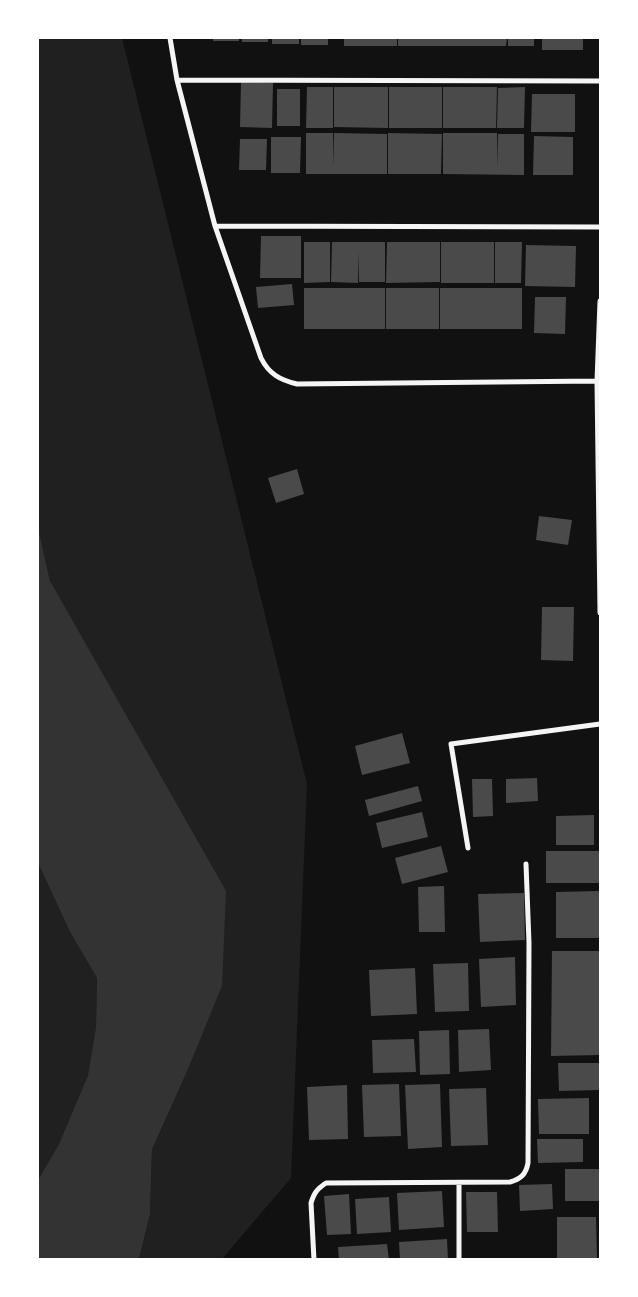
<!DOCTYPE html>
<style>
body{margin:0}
#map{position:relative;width:638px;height:1297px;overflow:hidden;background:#111;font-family:"Space Grotesk",sans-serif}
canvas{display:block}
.frame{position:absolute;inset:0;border:39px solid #fff;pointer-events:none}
</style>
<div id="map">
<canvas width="638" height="1297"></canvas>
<div class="frame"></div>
</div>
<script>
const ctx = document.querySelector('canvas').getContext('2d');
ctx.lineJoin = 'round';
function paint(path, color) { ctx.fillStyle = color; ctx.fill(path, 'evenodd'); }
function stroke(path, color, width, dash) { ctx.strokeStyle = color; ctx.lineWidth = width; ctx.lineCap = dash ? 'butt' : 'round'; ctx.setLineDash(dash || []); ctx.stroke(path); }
paint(new Path2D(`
 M38 38H122L307 784 291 1178 222 1259H139L150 1214 152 1151 189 1067 222 986 50 581 38 527Z
 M38 863 70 932 97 978 96 1027 88 1075 59 1144 38 1180Z`), '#202020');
paint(new Path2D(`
 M38 527 50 581 226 891 222 986 189 1067 152 1150 150 1214 139 1259H38V1180L59 1144 88 1075 96 1027 97 978 70 932 38 863Z`), '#333');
paint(new Path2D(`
 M213 38H239V41H213Z
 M242 38H268V42H242Z
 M272 38H299V44H272Z
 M301 38H328V45H301Z
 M344 38H397V46H344Z
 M398 38H507L506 46H398Z
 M508 38H534V46H508Z
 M542 38H583V50H542Z
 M241 82 273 83 272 128 240 127Z
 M307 87H333V128H306Z
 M334 87H388V128L334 127Z
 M389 87H442V128H389Z
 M443 87H497L496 128H443Z
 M525 87 524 128H497L498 88Z
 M277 89H300V126H277Z
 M532 94H575V132H531Z
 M306 133H333V167L334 133 387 134V174H306Z
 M388 133 442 134 441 174H388Z
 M443 133H497V168L498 134H524V175L443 174Z
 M534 136 573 137V175H533Z
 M271 137H301L300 173H271Z
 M240 139H267L266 170H239Z
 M261 236H301V278H260Z
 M304 242H330V282L304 283Z
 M332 242H385V282H359L358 252V283L331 282Z
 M387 242H440V282L386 283Z
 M441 242H494V283H441Z
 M495 242H522L521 283H495Z
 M526 245 576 246 575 287 525 286Z
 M292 284 294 305 258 308 256 287Z
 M304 288H385V329H304Z
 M386 288H439V329H386Z
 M440 288H522V329H440Z
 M535 297H566L565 334 534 333Z
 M297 469 304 494 276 503 268 478Z
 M539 516 572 520 568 545 536 540Z
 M542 607H574L573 661 541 660Z
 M402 733 410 763 362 775 355 746Z
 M537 778 538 801 506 803V779Z
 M472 779H492L493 816 473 817Z
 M418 786 422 801 369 816 365 800Z
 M422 812 428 837 382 848 376 823Z
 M594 815V845H556V816Z
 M441 846 448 872 402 884 395 858Z
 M546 851H600V883H546Z
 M444 886 445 932H419L418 887Z
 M600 891V938H556V892Z
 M524 893 525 940 480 942 478 894Z
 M552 951H600V1055L551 1056Z
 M515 957 516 1005 481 1007 479 959Z
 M468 963 469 1011 435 1012 433 964Z
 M415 968 417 1014 371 1016 369 970Z
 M489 1029 491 1070 459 1072 458 1030Z
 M449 1030 450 1074 420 1075 419 1031Z
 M414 1039 416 1072 373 1073 372 1040Z
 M558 1063H599V1090L559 1091Z
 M399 1084 401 1136 364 1137 362 1085Z
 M440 1084 442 1147 408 1149 405 1085Z
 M347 1085 348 1139 309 1140 307 1087Z
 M486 1088 488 1145 451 1146 449 1089Z
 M589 1098V1134H539L538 1099Z
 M537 1139H583V1162L538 1163Z
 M565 1169H600V1201H565Z
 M552 1184 553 1209 520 1211 519 1185Z
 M442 1191 444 1227 399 1230 397 1193Z
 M466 1192H497L498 1232H467Z
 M349 1194 351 1234 327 1235 324 1196Z
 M389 1197 391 1232 357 1234 355 1199Z
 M557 1217H596L597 1260H557Z
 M447 1239 448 1260H400L399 1242Z
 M387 1244 389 1260H339L338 1247Z`), '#4a4a4a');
stroke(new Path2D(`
 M170 38 177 80 215 226 261 358C269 374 280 380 297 384L597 381
 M177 80 600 81
 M215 226 600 227
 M600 301 597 381 600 613
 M468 848 451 744 600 724
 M459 1183V1260
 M314 1260 311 1203C314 1193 317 1189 326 1183L510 1182C521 1179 526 1174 528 1163L529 943 526 864`), '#f5f5f5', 5);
</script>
